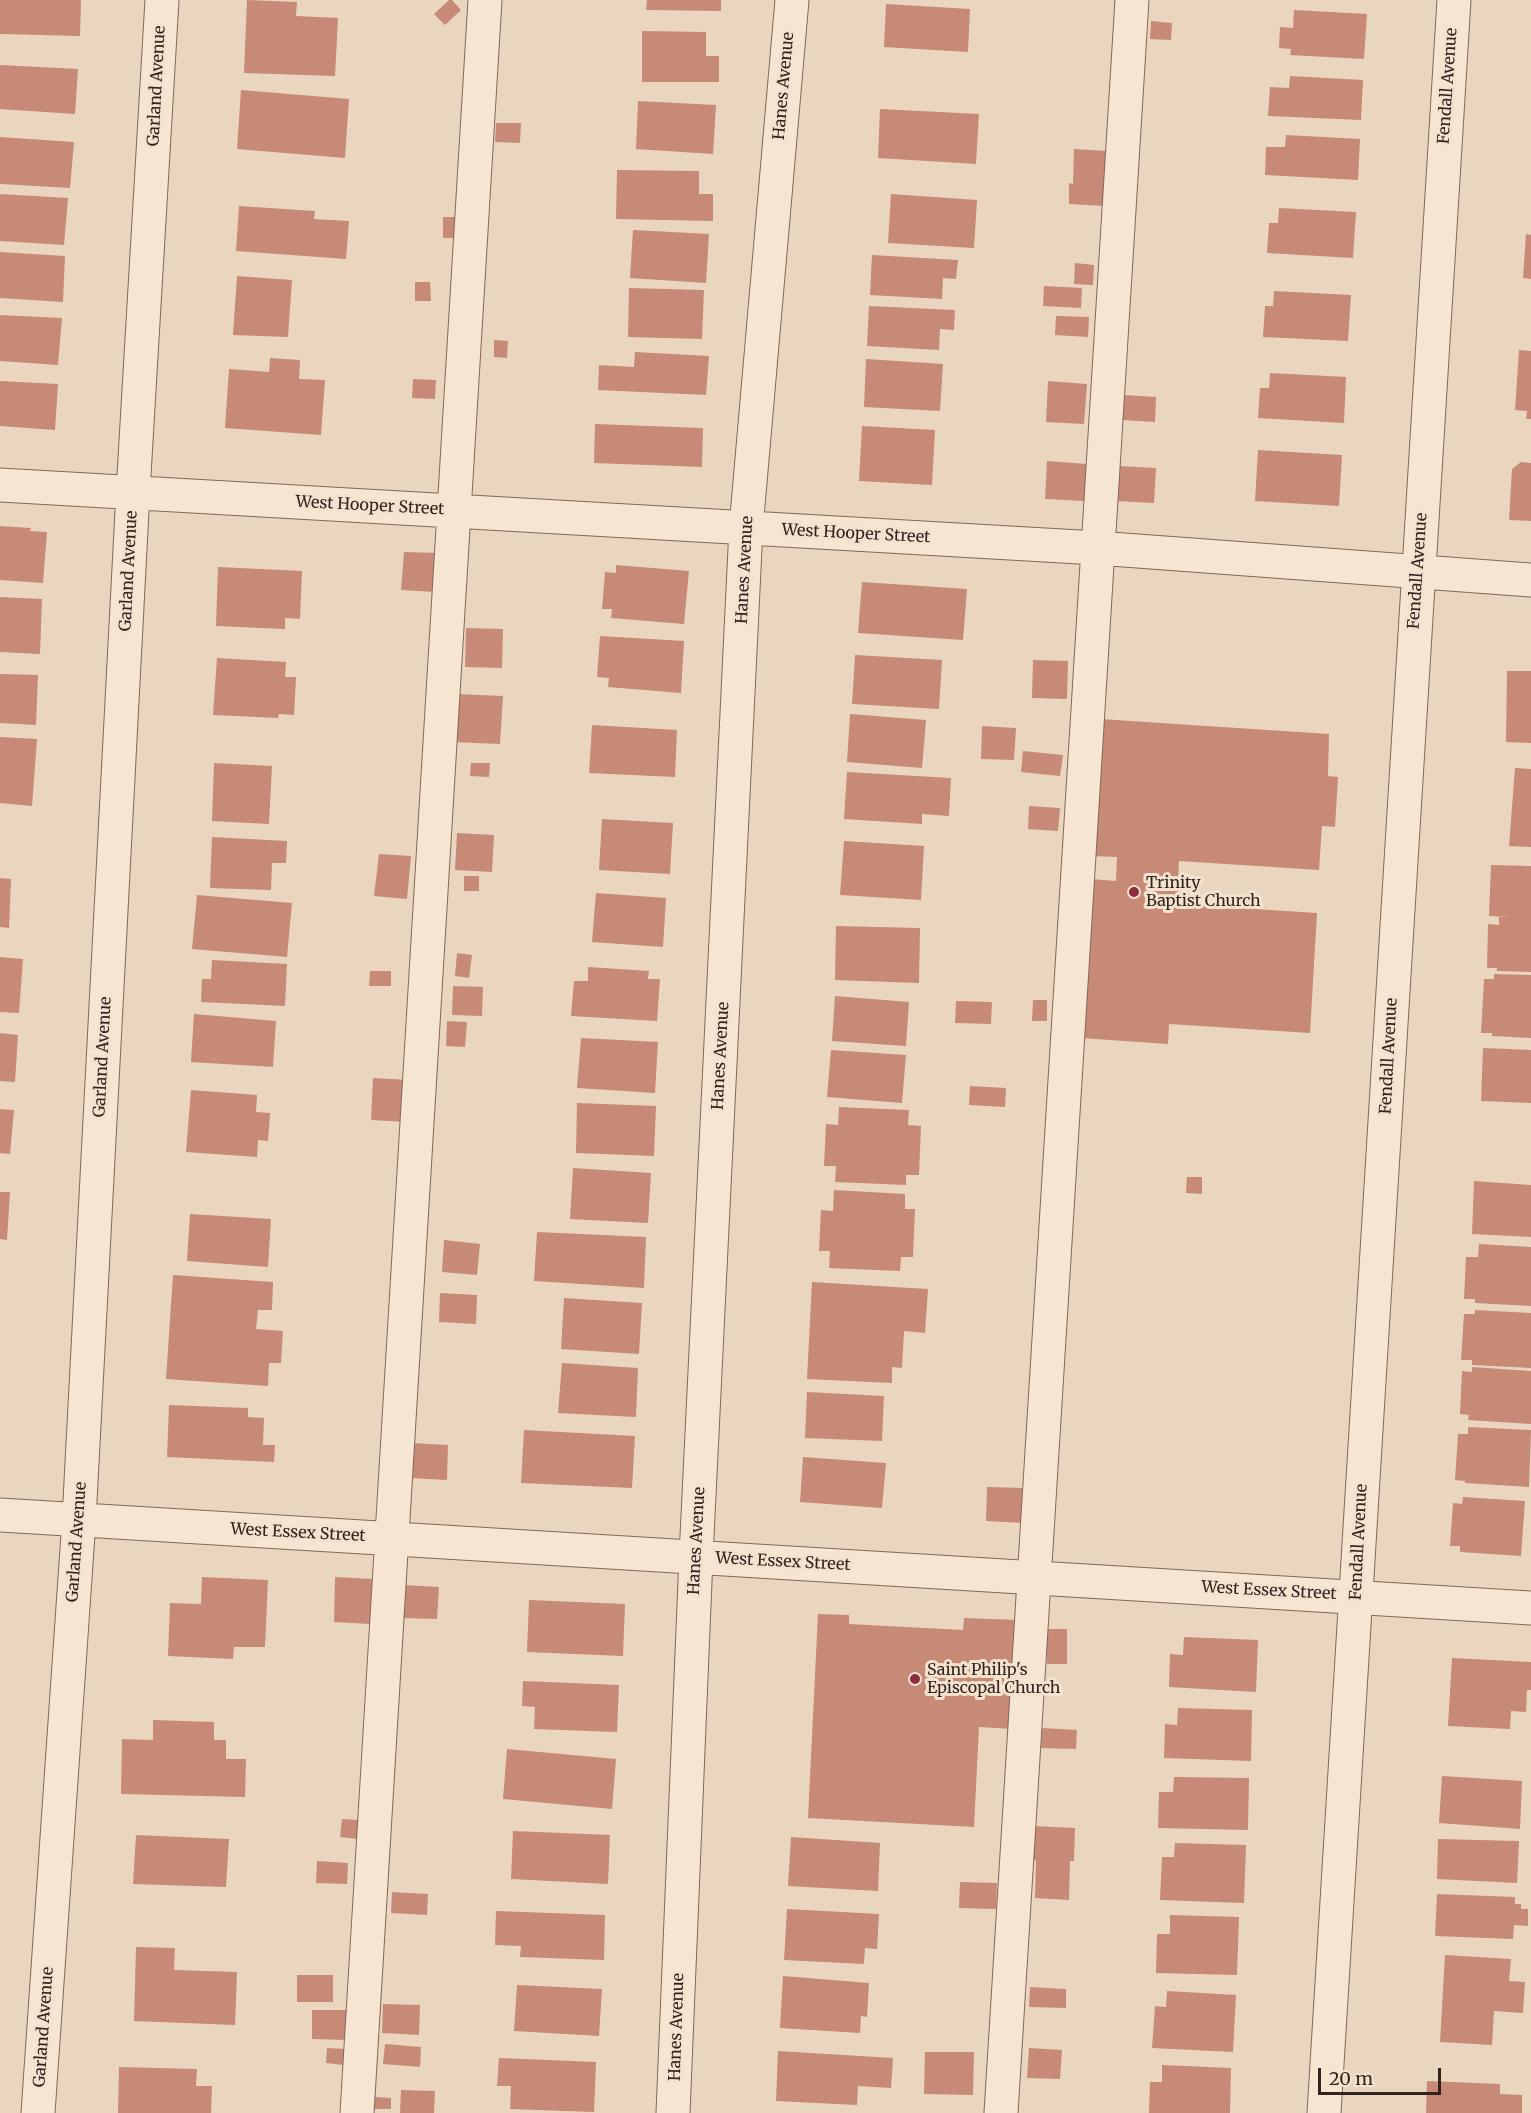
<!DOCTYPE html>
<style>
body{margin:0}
#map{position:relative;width:1531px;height:2113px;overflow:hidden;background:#ead6bf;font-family:Merriweather,serif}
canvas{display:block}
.scale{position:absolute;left:1318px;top:2068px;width:123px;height:27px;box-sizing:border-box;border:3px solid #32231c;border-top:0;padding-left:8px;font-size:18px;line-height:21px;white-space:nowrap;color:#32231c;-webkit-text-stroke:4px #f2e2ce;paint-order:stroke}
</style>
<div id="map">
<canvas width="1531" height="2113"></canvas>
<div class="scale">20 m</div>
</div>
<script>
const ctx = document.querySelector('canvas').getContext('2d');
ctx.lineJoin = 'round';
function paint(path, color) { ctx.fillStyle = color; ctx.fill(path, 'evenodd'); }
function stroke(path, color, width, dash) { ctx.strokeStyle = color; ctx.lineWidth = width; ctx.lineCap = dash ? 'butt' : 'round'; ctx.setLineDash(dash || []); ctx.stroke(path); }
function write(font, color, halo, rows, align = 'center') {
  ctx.font = font + ' Merriweather,serif'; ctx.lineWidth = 6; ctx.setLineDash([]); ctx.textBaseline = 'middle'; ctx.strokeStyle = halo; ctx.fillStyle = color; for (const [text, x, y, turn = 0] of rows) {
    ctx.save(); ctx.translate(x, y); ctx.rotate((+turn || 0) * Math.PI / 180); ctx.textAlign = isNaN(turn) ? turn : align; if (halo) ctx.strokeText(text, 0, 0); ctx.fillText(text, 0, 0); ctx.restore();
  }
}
paint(new Path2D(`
 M0 0H81L80 36 0 34Z
 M247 0 297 2 296 16 338 18 335 76 244 73Z
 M449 0H452L461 10 445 25 434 14Z
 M647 0H721V11L646 10Z
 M886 4 970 9 968 52 884 47Z
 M1294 10 1367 14 1364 59 1290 55 1291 49 1279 48 1280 27 1293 28Z
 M1151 21 1172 23 1171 40 1150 39Z
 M642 31 706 32V56H719V82H642Z
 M0 65 78 69 75 114 0 109Z
 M1290 76 1363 80 1361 120 1268 116 1270 87 1289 88Z
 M241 90 349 99 345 158 237 149Z
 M638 101 716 105 713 154 636 149Z
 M880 109 979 114 976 164 878 158Z
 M496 123H521L520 143 495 142Z
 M1286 135 1360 139 1358 180 1265 175 1266 147H1285Z
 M0 137 74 142 70 188 0 184Z
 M1074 149 1107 151 1104 206 1069 204V183L1073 184Z
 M617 170 699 171V194H713V221L616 219Z
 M0 194 68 198 64 245 0 241Z
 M891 194 977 200 974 248 888 243Z
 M239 206 315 211 314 219 349 221 346 259 236 251Z
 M1279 208 1356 212 1353 258 1267 253 1269 223H1278Z
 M443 217H459V238H443Z
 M633 230 709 234 706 283 630 278Z
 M1526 234 1531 235V279L1523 278Z
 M0 252 65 256 63 302 0 298Z
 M872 255 958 260 956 279 943 278 942 299 870 295Z
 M1075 263 1094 265 1093 285 1074 284Z
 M237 276 292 280 288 337 233 335Z
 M415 282H430L431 301H415Z
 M1044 286 1082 288 1081 308 1043 306Z
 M629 288 704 290 702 339 628 337Z
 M1274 291 1351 295 1348 341 1263 337 1265 306H1273Z
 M869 306 955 310 954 330 940 329 939 350 867 346Z
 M0 315 62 318 58 365 0 361Z
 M1056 316 1089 317 1088 337 1055 335Z
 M494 340 508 341 507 358 494 357Z
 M1519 350 1531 351V419H1526L1527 411 1515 410Z
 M635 352 709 356 706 395 598 390 599 365 634 367Z
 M270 358 300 360 299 379 325 380 321 435 225 428 229 369 269 372Z
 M866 359 943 364 940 411 864 407Z
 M1270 373 1346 377 1344 423 1258 418 1260 388H1269Z
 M413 379 436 380 435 399 412 398Z
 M0 381 58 384 55 430 0 426Z
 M1048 381 1087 384 1084 424 1046 422Z
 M1124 395 1156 397 1155 422 1122 420Z
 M595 424 703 428 702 467 594 463Z
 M862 426 935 430 932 485 859 481Z
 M1258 450 1342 455 1339 506 1255 501Z
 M1047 461 1087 464 1084 501 1045 499Z
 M1521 462 1531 463V521L1509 520 1512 469Z
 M1118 466 1156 468 1154 503 1116 501Z
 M0 526 31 528 30 531 47 532 43 583 0 580Z
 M404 552 438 553 435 592 401 590Z
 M616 565 689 571 684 624 611 618 612 609H602L605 572 616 573Z
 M218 567 302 571 300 619 285 618V629L216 626Z
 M862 582 967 589 963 640 858 633Z
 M0 597 42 599 40 654 0 652Z
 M466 628 503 629 502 668 465 667Z
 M600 636 684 641 681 693 608 687 609 678 597 677Z
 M855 655 942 660 939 709 852 704Z
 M217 658 286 662 285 677H296L294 715 279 714 278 718 213 715Z
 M1033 660 1068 661 1067 699 1032 698Z
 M1507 671H1531V743L1506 742Z
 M0 674 38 675 36 725 0 723Z
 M456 694 503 696 500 744 454 742Z
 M850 714 926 720 922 768 847 762Z
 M1100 719 1329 734 1328 776 1338 777 1335 827 1322 826 1319 870 1179 861 1177 904 1317 913 1310 1033 1169 1024 1168 1044 1081 1038 1091 879 1116 881 1117 857 1091 856Z
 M592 725 677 730 675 777 589 773Z
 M982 726 1016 728 1014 760 981 759Z
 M0 737 37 739 32 806 0 803Z
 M1023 751 1063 755 1060 776 1021 772Z
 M214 763 272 766 269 824 212 821Z
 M471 763H490L489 777 470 776Z
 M1515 768 1531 769V847L1509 846Z
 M847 772 951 778 949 816 922 814V824L844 819Z
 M1029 806 1060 808 1058 831 1028 829Z
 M602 819 673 823 670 874 599 870Z
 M457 833 494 835 492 872 455 870Z
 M212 837 287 841 286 863H272L271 890 210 888Z
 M844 841 924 846 921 900 840 895Z
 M379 854 411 856 407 899 374 896Z
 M1491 865 1531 866V972L1497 971V968H1487L1488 924 1499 925V917H1511L1489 916Z
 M464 876H479V891H464Z
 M0 878 11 879 9 928 0 927Z
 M596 893 666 898 663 947 592 942Z
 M197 895 292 903 287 957 192 949Z
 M836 926 920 928 919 983 835 980Z
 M457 953 472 955 469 978 455 976Z
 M0 957 23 959 19 1013 0 1012Z
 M212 960 287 964 285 1006 201 1002 202 979H211Z
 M588 967 649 971 648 979H660L657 1021 571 1016 574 981H588Z
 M370 971H391V986H369Z
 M1494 974 1531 975V1038L1492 1036V1033H1481L1484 979H1494Z
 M453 986 483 987 482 1016 452 1015Z
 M835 996 909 1002 906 1046 832 1041Z
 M1033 1000H1047V1021H1032Z
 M956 1001 992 1002 991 1024 955 1023Z
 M194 1014 276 1021 273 1067 191 1062Z
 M447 1021 467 1022 465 1047 446 1046Z
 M0 1033 18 1035 15 1082 0 1081Z
 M581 1038 658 1042 655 1093 577 1088Z
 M1483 1048 1531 1050V1103L1481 1101Z
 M831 1050 906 1055 902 1103 827 1097Z
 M373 1078 409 1080 407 1122 371 1120Z
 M970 1086 1006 1088 1005 1107 969 1105Z
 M191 1090 257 1095 256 1112 270 1113 268 1141 258 1140 257 1157 186 1152Z
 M577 1103 656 1106 654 1156 576 1153Z
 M839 1107 909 1110 908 1125 921 1126 919 1175H906V1185L835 1182 836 1166H824L826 1124 838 1125Z
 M0 1109 14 1110 10 1154 0 1153Z
 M573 1168 651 1173 648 1223 570 1219Z
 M1187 1177H1202V1194L1186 1193Z
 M1474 1181 1531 1185V1237L1472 1234Z
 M834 1190 905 1194V1209H915L913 1257H901L900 1271 829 1268 830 1251H819L821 1210 833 1211Z
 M0 1192H10L7 1240 0 1239Z
 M190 1214 271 1219 268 1267 187 1261Z
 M537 1232 646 1237 644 1288 534 1281Z
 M444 1240 480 1244 477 1275 442 1272Z
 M1479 1244 1531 1247V1306L1475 1303V1299H1464L1466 1257H1478Z
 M173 1275 273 1282 272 1310H258L256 1329 283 1331 281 1363H269L268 1386 166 1379Z
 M812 1282 928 1289 925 1333 904 1331 902 1368 892 1367V1383L807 1379Z
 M440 1293 477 1295 476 1324 439 1322Z
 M564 1298 642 1303 639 1354 561 1349Z
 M1475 1310 1531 1313V1368L1472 1365V1360H1461L1464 1314H1475Z
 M562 1363 638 1368 636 1417 558 1413Z
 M1472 1367 1531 1371V1424L1468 1420 1469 1415 1460 1414 1462 1371 1472 1372Z
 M807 1392 884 1396 882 1441 805 1438Z
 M169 1405 248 1408V1417L264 1418 263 1445H275L274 1462 167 1457Z
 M1468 1427 1531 1430 1529 1487 1465 1483V1481L1455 1480 1458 1434H1468Z
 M524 1430 635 1436 632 1488 521 1483Z
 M412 1443 448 1445 447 1480 410 1478Z
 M803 1457 886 1463 882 1508 800 1502Z
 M987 1487 1025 1488 1023 1523 986 1521Z
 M1463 1497 1525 1501 1521 1556 1460 1552V1546H1450L1453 1503 1462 1504Z
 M202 1577 268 1580 265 1647H234L233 1659 168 1656 170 1603 201 1604Z
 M335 1577 372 1579 370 1624 334 1622Z
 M403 1585 439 1587 437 1619 401 1618Z
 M529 1600 625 1604 623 1656 527 1652Z
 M818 1614 849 1615V1624L963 1630 964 1618 1018 1620 1013 1729 979 1727 974 1827 808 1818Z
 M1047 1629H1067V1664H1047Z
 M1184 1637 1258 1640 1256 1692 1169 1687 1170 1654 1183 1655Z
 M1452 1658 1531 1662V1690H1527L1526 1712 1511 1711 1510 1729 1448 1726Z
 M523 1681 619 1685 617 1732 534 1729 535 1707 522 1706Z
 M1178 1708 1252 1710 1251 1761 1164 1758 1165 1724 1177 1725Z
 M153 1720 214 1722V1740H226V1759H246L245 1797 121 1794 122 1739 153 1740Z
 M1042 1728 1077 1730 1076 1749 1041 1748Z
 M507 1749 616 1759 612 1809 503 1799Z
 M1442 1776 1522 1781 1520 1829 1439 1823Z
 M1174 1777 1249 1778 1248 1830 1158 1828 1159 1792H1173Z
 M342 1819 359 1820 357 1839 340 1837Z
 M1033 1826 1075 1828 1074 1861H1070L1069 1900 1035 1898 1036 1860H1031Z
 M513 1831 610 1835 608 1884 511 1879Z
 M136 1835 229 1839 226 1887 133 1884Z
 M791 1837 880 1843 878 1891 788 1886Z
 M1438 1839 1519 1841 1517 1883 1437 1879Z
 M1175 1843 1246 1845 1244 1903 1160 1900 1162 1857H1174Z
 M317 1861 348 1863 347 1884 316 1883Z
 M960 1882 997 1883 996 1909 959 1908Z
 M392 1892 428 1894 427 1915 391 1913Z
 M1437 1894 1515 1897V1904H1521V1909H1528V1926L1514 1925 1513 1939 1435 1936Z
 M787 1909 879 1914 877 1949 865 1948 864 1964 784 1960Z
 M496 1911 605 1915 604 1960 520 1957 521 1946 495 1945Z
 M1170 1915 1239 1917 1237 1975 1156 1973 1157 1934H1170Z
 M136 1947 175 1948 174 1970 237 1972 235 2025 134 2021Z
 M1445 1955 1511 1959 1509 1981 1525 1982 1523 2013 1494 2011 1492 2045 1440 2042Z
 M297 1975H333V2002H297Z
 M783 1976 869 1983 867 2017 861 2016 860 2033 780 2028Z
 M517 1985 602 1989 599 2036 514 2031Z
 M1030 1987 1066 1989V2008L1029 2007Z
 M1167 1991 1236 1995 1233 2052 1152 2048 1155 2006 1166 2007Z
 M383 2004 420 2005 419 2035 382 2033Z
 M312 2010H346V2040L312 2039Z
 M385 2044 421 2047 420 2067 383 2064Z
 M327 2048 345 2049 344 2065 326 2063Z
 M1029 2048 1062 2050 1060 2079 1027 2078Z
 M778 2051 893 2058 891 2088 858 2086 857 2105 776 2101Z
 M925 2052H974L973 2095 924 2094Z
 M499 2058 596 2062 594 2112 510 2109 511 2086H497Z
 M1162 2065 1231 2068 1230 2113H1149L1150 2082H1162Z
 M119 2067 197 2069 196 2086H212L211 2113H118Z
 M1427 2081 1500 2084V2094L1522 2095V2113H1426Z
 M401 2090 435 2091 434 2113H400Z
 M375 2097 391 2098V2109H375Z`), '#c68a77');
const minor = new Path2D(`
 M0 485 1097 548 1531 580
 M0 1515 1531 1608
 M38 2113 79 1520 133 492 162 0
 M357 2113 485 0
 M673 2113 696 1557 746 528 792 0
 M1001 2113 1132 0
 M1324 2113 1454 0`);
stroke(minor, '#826759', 35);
stroke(minor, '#f6e5d1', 33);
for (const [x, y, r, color] of [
 [1134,892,6,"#8d2d3e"],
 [915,1679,6,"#8d2d3e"]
]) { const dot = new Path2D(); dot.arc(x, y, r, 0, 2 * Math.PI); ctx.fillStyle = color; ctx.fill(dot); stroke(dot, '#f2e2ce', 2); }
write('16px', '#32231c', '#f2e2ce', [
 ["Garland Avenue",157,86,-87],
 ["Hanes Avenue",784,86,-85],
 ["Fendall Avenue",1448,86,-86],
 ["West Hooper Street",370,506,3],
 ["West Hooper Street",856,534,3],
 ["Hanes Avenue",745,570,-87],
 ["Garland Avenue",129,571,-87],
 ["Fendall Avenue",1418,571,-86],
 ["Hanes Avenue",721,1056,-87],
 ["Fendall Avenue",1389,1056,-87],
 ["Garland Avenue",103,1057,-87],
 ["West Essex Street",298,1533,3],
 ["Hanes Avenue",697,1541,-87],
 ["Garland Avenue",77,1542,-86],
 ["Fendall Avenue",1359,1542,-87],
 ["West Essex Street",783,1562,3],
 ["West Essex Street",1269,1591,3],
 ["Garland Avenue",44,2027,-86],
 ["Hanes Avenue",677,2027,-88]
]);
write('16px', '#32231c', '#f2e2ce', [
 ["Trinity",1146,883],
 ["Baptist Church",1146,901],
 ["Saint Philip's",927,1670],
 ["Episcopal Church",927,1688]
], 'left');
</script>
